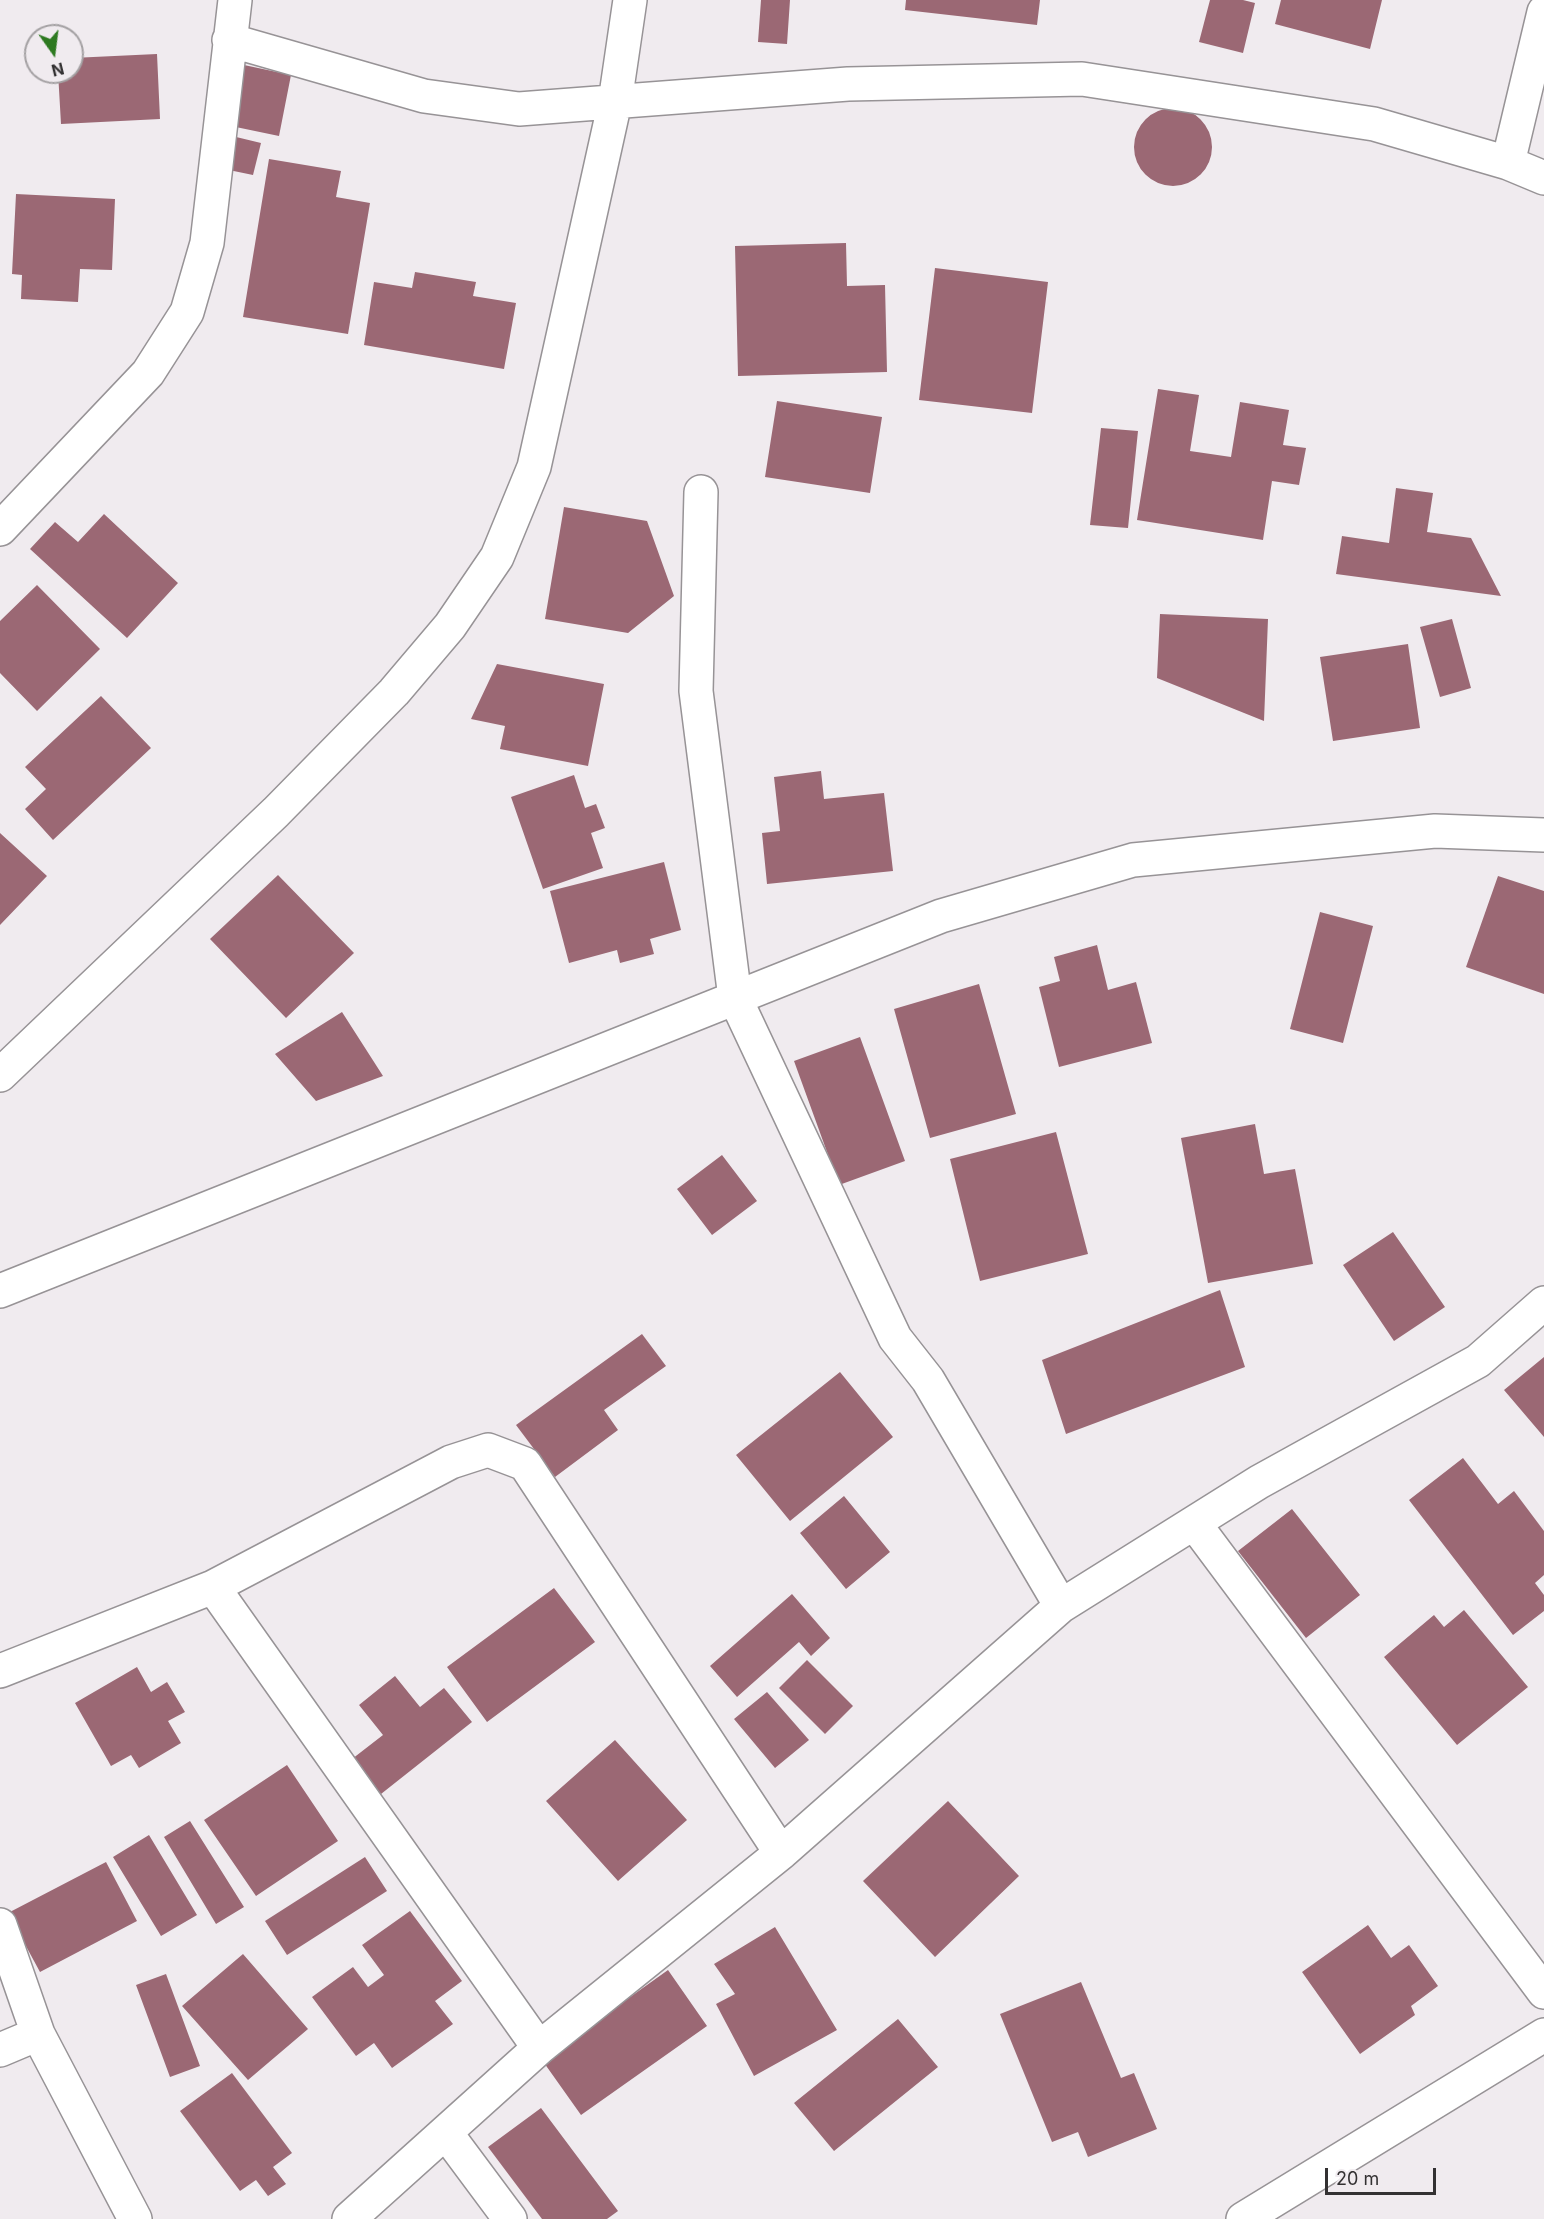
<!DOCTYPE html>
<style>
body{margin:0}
#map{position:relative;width:1544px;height:2219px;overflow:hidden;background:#f0ebef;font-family:Inter,sans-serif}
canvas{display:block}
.north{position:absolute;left:24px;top:24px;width:60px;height:60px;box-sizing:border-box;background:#f0ebef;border:2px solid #a4a1a3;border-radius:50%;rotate:166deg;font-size:16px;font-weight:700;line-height:24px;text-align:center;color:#333132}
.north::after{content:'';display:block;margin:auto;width:21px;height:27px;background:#2e7a21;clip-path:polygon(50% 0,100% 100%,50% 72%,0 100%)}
.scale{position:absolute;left:1325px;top:2168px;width:111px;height:27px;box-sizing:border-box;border:3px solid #333132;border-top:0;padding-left:8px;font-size:18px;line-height:21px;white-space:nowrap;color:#333132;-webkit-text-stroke:4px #f0ebef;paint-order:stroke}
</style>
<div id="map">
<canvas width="1544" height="2219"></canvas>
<div class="north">N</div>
<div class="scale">20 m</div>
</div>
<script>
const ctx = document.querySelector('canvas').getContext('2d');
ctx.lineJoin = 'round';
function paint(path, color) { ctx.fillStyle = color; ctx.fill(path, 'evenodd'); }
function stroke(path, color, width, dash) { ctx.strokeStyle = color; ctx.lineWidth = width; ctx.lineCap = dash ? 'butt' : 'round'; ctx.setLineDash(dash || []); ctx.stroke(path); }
paint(new Path2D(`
 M761 0H790L787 44 758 42Z
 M906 0H1040L1037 25 905 10Z
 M1210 0H1243L1255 3 1243 53 1199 42Z
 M1281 0H1382L1370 49 1275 24Z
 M157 54 160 119 61 124 58 72H72V58Z
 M244 65 291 75 279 136 231 126Z
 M1134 147a39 39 0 1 1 78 0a39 39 0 1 1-78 0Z
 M232 136 261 143 253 175 224 169Z
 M269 159 341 171 336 197 370 203 348 334 243 317Z
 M16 194 115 199 112 270 80 269 78 302 21 299 22 275 12 274Z
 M846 243 847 286 885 285 887 372 738 376 735 246Z
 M935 268 1048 282 1032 413 919 400Z
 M415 272 476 282 473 296 516 303 504 369 364 345 374 282 412 288Z
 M1158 389 1199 395 1190 451 1231 457 1240 402 1289 410 1283 445 1306 448 1299 485 1272 481 1263 540 1137 520Z
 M777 401 882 417 870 493 765 477Z
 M1101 428 1138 431 1128 528 1090 525Z
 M1396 488 1433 493 1427 532 1471 538 1501 596 1336 574 1342 536 1389 543Z
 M564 507 647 521 674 596 628 633 545 619Z
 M104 514 178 583 127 638 30 549 55 522 78 542Z
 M37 585 100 649 37 711 0 673V621Z
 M1160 614 1268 619 1264 721 1157 678Z
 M1452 619 1471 688 1440 697 1420 627Z
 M1408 644 1420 728 1333 741 1320 657Z
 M497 664 604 684 588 766 500 749 505 726 471 719Z
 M101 696 151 748 53 840 25 809 46 789 25 767Z
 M821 771 824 799 884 793 893 871 767 884 762 833 780 831 774 777Z
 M574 775 585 808 596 804 605 828 591 833 603 868 543 889 511 797Z
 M0 833 47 876 0 925Z
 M664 862 681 930 650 939 654 954 620 963 617 950 569 963 550 891Z
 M278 875 354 953 286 1018 210 939Z
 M1498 876 1544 891V994L1466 967Z
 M1320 912 1373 926 1343 1043 1290 1029Z
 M1097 945 1108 990 1136 982 1152 1043 1059 1067 1039 987 1060 981 1054 957Z
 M979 984 1016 1114 930 1138 894 1009Z
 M342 1012 383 1076 316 1101 275 1054Z
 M860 1037 905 1161 839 1185 794 1061Z
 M1255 1124 1264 1174 1295 1169 1313 1264 1208 1283 1181 1138Z
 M1056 1132 1088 1254 980 1281 950 1159Z
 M722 1155 757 1201 712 1235 677 1189Z
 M1393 1232 1445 1307 1394 1341 1343 1265Z
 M1220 1290 1245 1367 1066 1434 1042 1360Z
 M642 1334 666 1366 604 1410 618 1430 555 1477 516 1425Z
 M1544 1357V1437L1504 1390Z
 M840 1372 893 1437 790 1521 736 1455Z
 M1463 1458 1498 1504 1514 1491 1544 1531V1575L1535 1583 1544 1595V1611L1513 1635 1409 1500Z
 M844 1496 890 1552 846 1589 800 1533Z
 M1292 1509 1360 1595 1306 1638 1238 1551Z
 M554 1588 595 1642 487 1722 447 1667Z
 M792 1594 830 1638 811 1656 799 1642 737 1697 710 1666Z
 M1464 1610 1528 1687 1457 1745 1384 1657 1434 1615 1444 1627Z
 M807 1660 853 1706 825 1734 779 1688Z
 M137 1667 151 1692 167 1682 185 1712 168 1721 181 1743 139 1768 131 1755 111 1766 75 1703Z
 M395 1676 420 1707 444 1688 472 1722 381 1794 352 1759 383 1735 359 1705Z
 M767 1692 809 1740 775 1768 734 1719Z
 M615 1740 687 1820 618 1881 546 1801Z
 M287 1765 338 1841 256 1896 204 1820Z
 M948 1801 1019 1876 935 1957 863 1881Z
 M190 1821 244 1907 216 1924 164 1837Z
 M149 1835 197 1915 161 1936 113 1857Z
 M365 1857 387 1891 287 1955 265 1921Z
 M106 1862 137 1921 40 1972 8 1913Z
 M410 1911 462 1981 435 2001 453 2024 392 2068 374 2043 356 2056 312 1997 353 1967 368 1987 384 1975 362 1945Z
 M1368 1925 1391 1958 1409 1945 1438 1986 1411 2006 1415 2015 1360 2054 1302 1972Z
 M775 1927 837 2030 754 2076 716 2004 735 1994 714 1964Z
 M243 1954 308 2029 248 2080 182 2006Z
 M668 1970 707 2026 581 2115 542 2060Z
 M166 1974 200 2066 170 2077 136 1985Z
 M1081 1982 1121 2078 1134 2073 1157 2129 1088 2157 1078 2132 1052 2142 1000 2014Z
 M898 2019 938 2067 834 2151 794 2103Z
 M232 2073 292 2153 273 2167 286 2184 268 2196 256 2180 240 2191 180 2111Z
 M541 2108 618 2211 607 2219H542L488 2147Z`), '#9b6874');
const street = new Path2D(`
 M229 40 424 96 519 109 848 84 1082 79 1374 124 1508 163 1544 178
 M1508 163 1544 12
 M701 492 696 691 735 998 895 1338 928 1380 1061 1606
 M0 529 148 373 187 312 207 243 235 0
 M0 1075 276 812 394 692 450 626 497 557 534 467 615 102 630 0
 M0 1291 941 916 1133 860 1435 831 1544 835
 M1194 1523 1544 1992
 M213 1587 539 2048
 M0 1671 213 1587 451 1462 488 1450 525 1464 781 1853
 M0 1925 38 2034 135 2219
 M0 2050 38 2034
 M446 2133 510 2219
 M349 2219 539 2048 781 1853 1061 1606 1259 1482 1478 1361 1544 1303
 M1243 2219 1544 2035`);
stroke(street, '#979396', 36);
stroke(street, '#fff', 33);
</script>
